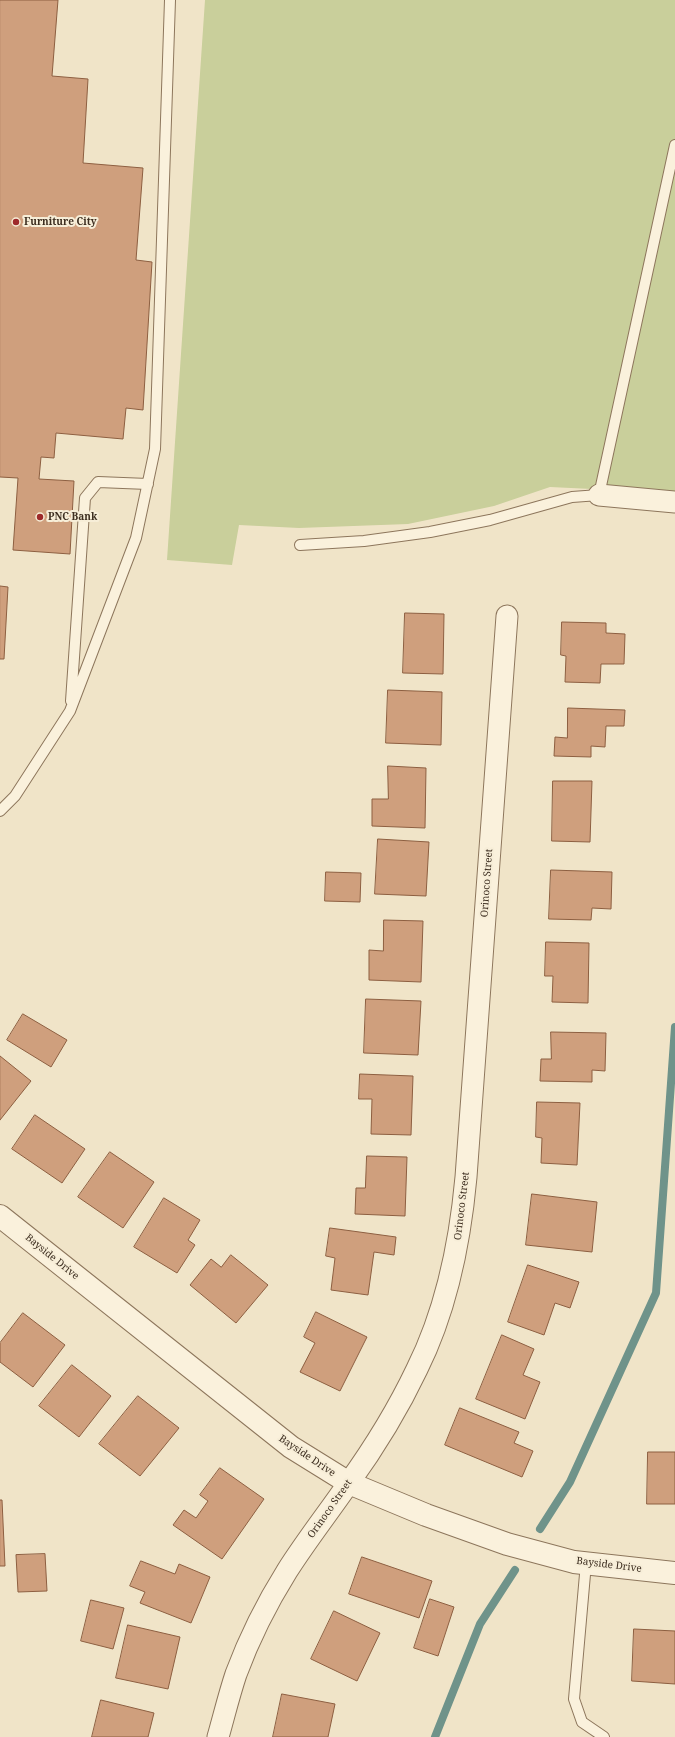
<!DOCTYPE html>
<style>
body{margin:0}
canvas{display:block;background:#f0e4c8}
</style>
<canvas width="675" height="1737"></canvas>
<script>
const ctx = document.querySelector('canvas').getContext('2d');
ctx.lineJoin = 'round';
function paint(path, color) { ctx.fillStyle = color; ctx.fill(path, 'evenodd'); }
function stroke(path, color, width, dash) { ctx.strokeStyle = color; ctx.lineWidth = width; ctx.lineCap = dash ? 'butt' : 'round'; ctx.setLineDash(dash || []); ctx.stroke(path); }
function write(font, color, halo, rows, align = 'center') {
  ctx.font = font + ' "Noto Serif",serif'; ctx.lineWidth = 4; ctx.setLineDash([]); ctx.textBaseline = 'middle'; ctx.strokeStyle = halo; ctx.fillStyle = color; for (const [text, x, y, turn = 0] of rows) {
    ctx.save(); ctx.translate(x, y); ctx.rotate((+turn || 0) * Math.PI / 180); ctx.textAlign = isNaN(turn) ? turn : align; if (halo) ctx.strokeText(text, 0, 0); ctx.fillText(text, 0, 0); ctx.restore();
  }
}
paint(new Path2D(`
 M205 0H675V493L550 487 494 506 408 524 299 528 239 525 232 565 167 560Z`), '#c9cf9b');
stroke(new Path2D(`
 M540 1529 570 1482 656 1293 675 1027
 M435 1737 480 1624 515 1570`), '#6f938a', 8);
const building = new Path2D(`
 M0 0H58L52 76 88 79 83 163 143 168 136 260 152 262 143 410 126 408 123 439 56 433 54 458 41 457 39 479 74 481 70 554 13 550 18 478 0 477Z
 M0 586 8 587 4 659H0Z
 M405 613 444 614 443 674 403 673Z
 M562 622 606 623V633L625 634 624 664H601L600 683 565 682 566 656 561 655Z
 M388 690 442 692 441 745 386 743Z
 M568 708 625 710 624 726H606L605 747 591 746V757L554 756 555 737 567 738Z
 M388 766 426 768 425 828 372 826V799H388Z
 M553 781H592L590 842 552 841Z
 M378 839 429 842 426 896 375 894Z
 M551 870 612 872 611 909 592 908 591 920 549 919Z
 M326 872 361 873 360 902 325 901Z
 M384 920 423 921 421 982 369 980V950L383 951Z
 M546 942 589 943 588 1003 552 1002 553 976H545Z
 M366 999 421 1001 418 1055 364 1053Z
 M23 1014 67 1040 51 1067 7 1040Z
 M551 1032 606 1033 605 1071 592 1070V1082L540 1081 541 1059H551Z
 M0 1056 31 1081 0 1120Z
 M360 1074 413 1076 411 1135 371 1134 372 1099H359Z
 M537 1102 580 1103 577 1165 541 1163 542 1138 536 1137Z
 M35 1115 85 1149 62 1183 12 1149Z
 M110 1152 154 1182 123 1228 78 1197Z
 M367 1156 407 1157 405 1216 355 1214 356 1188H365Z
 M532 1194 597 1202 592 1252 526 1245Z
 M164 1198 200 1220 188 1240 195 1245 177 1273 134 1247Z
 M330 1228 396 1237 394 1255 374 1252 368 1295 331 1290 335 1258 326 1256Z
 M231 1255 268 1285 236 1323 190 1285 211 1259 221 1267Z
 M528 1265 579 1282 570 1308 555 1303 544 1335 508 1322Z
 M316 1312 367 1337 340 1391 300 1372 315 1343 304 1337Z
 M23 1313 65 1345 33 1387 0 1362V1343Z
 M502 1335 534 1349 523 1375 540 1382 525 1419 476 1399Z
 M72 1365 111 1396 79 1437 39 1406Z
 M138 1396 179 1428 140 1476 99 1444Z
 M460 1408 519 1432 514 1443 533 1451 522 1477 445 1445Z
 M648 1452H675V1504H647Z
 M220 1468 264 1499 222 1559 173 1525 184 1510 196 1518 208 1501 200 1495Z
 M0 1500H2L5 1566H0Z
 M45 1554 47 1591 18 1592 16 1555Z
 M362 1557 432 1581 419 1618 349 1594Z
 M141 1561 175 1574 179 1564 210 1577 191 1623 140 1603 145 1592 130 1586Z
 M430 1599 454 1607 438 1656 414 1648Z
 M91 1600 124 1608 113 1649 81 1641Z
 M334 1611 380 1633 357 1681 311 1659Z
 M128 1625 180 1637 168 1689 116 1678Z
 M634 1629 675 1631V1684L632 1681Z
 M282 1694 335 1704 328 1737H273Z
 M101 1700 154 1713 148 1737H92Z`);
paint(building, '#cf9f7d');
stroke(building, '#8d5f41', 1);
const service = new Path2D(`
 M300 545 364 541 430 532 490 520 572 497 599 495 675 145
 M71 701 85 498 98 482 148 484
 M0 811 15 796 70 711 136 538 155 449 170 0
 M586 1563 574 1699 582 1722 604 1737`);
const minor = new Path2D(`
 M599 495 675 502
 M218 1737C224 1716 229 1695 236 1674 249 1639 267 1603 287 1571 306 1541 328 1513 348 1484 374 1448 398 1409 417 1369 447 1309 460 1243 466 1177L507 616`);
const tertiary = new Path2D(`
 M0 1216 291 1447 349 1483 426 1515 507 1544 574 1562 675 1573`);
stroke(service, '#8d765c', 12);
stroke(minor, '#8d765c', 23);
stroke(tertiary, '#8d765c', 24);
stroke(service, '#faf1dc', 10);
stroke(minor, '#faf1dc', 21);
stroke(tertiary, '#faf1dc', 22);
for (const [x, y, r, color] of [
 [16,222,4,"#9e2a2b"],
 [40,517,4,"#9e2a2b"]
]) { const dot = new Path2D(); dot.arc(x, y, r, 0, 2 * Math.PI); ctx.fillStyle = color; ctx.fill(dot); stroke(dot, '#f7eed8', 1.5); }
write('bold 10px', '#3d2e20', '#f7eed8', [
 ["Furniture City",24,222],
 ["PNC Bank",48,517]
], 'left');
write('10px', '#3d2e20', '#f7eed8', [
 ["Orinoco Street",487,883,-86],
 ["Orinoco Street",462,1206,-83],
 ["Bayside Drive",52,1257,39],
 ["Bayside Drive",307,1456,34],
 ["Orinoco Street",330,1509,-55],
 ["Bayside Drive",609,1565,7]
]);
</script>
